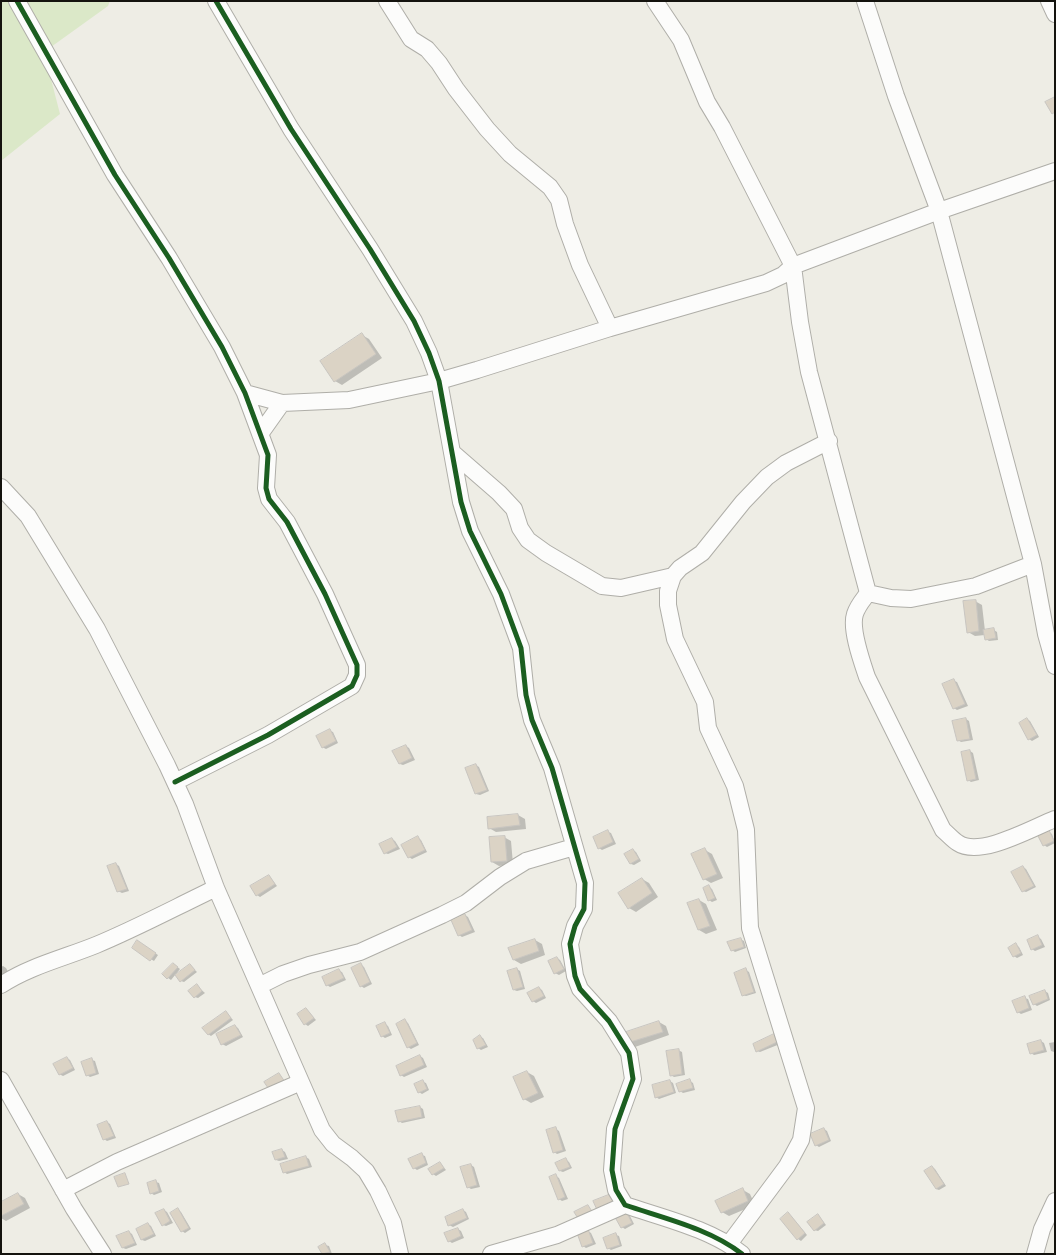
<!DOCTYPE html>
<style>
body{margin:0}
#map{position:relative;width:1056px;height:1255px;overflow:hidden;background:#eeede5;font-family:Cabin,sans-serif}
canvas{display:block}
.frame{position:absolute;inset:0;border:2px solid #14130e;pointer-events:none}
</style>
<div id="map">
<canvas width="1056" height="1255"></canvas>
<div class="frame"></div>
</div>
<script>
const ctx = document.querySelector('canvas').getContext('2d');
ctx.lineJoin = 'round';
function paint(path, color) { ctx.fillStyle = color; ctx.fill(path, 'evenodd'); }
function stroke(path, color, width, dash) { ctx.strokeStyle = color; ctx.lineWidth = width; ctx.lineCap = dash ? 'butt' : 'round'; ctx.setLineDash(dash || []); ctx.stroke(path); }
paint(new Path2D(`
 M1 1H110L108 6 44 52 60 114 1 161Z`), '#dbe8c8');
paint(new Path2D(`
 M362 335 369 339 382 358 342 385 335 381 322 362Z
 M975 601 982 605 985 631 994 630 997 632 998 640 989 641 986 639 985 635 975 636 968 632Z
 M954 681 957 682 968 706 957 710 954 708Z
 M966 719 969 721 973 740 961 742 958 740Z
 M1027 719 1030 721 1039 737 1032 741 1029 739Z
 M330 731 333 732 338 743 326 749 322 747Z
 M406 746 409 748 415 760 403 765 400 764Z
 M970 751 973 753 979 780 971 782 968 780Z
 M476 765 479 767 489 791 480 795 476 794 466 769Z
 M518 815 525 819 526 829 496 832 489 828Z
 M608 832 611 833 616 844 602 850 599 848Z
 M1049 832 1052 834 1055 843 1047 847 1044 845Z
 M504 837 511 841 513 864 499 866 492 862Z
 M418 838 421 840 427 852 412 859 409 857Z
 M392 839 395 841 400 849 388 854 385 853Z
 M633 850 636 852 641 861 634 865 631 864 625 854Z
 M705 850 712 854 723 878 711 883 704 879Z
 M116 864 119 866 129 891 122 893 118 891Z
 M1023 867 1026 869 1036 887 1026 892 1023 891Z
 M269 876 277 886 260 897 257 895Z
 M642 879 649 883 658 897 636 912 629 908Z
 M709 887 712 889 717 900 712 902 709 900Z
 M699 900 706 904 717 930 706 934 699 930 689 904Z
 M465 915 468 917 475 932 462 937 459 935Z
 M1038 937 1041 939 1045 947 1035 951 1032 949Z
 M740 939 744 941 746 948 735 952 732 950Z
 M535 940 542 944 545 955 521 964 514 960Z
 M138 942 158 955 154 961 133 948Z
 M1016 945 1019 947 1023 955 1017 958 1014 956Z
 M557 958 560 960 566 971 559 975 555 973Z
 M190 965 197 972 184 982 181 981Z
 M361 965 364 967 372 984 364 988 361 986Z
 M3 966 6 968 11 977 1 982V967Z
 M176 966 180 969 171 980 168 978Z
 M517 969 520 971 525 989 517 991 514 990Z
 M746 970 749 972 756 993 746 996 743 995Z
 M339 971 342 972 346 980 330 987 327 985Z
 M197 986 205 993 198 998 195 997Z
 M539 988 542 990 546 998 536 1003 533 1001Z
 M1045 991 1048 993 1050 1000 1037 1006 1034 1004Z
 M1024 998 1028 999 1032 1010 1021 1014 1018 1012Z
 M306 1009 316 1020 308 1026 305 1024Z
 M226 1012 233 1020 211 1036 208 1034Z
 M405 1021 408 1023 419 1045 411 1049 408 1047Z
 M659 1022 666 1026 669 1035 635 1047 628 1043Z
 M385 1024 388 1026 392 1035 385 1038 382 1036Z
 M235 1026 238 1028 243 1037 226 1046 222 1044Z
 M774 1036 777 1037 780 1044 760 1052 757 1051Z
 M480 1037 483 1038 488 1047 481 1050 478 1048Z
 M1041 1041 1044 1043 1047 1052 1034 1055 1031 1053Z
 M1055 1042V1052H1054L1051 1051 1049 1043Z
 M678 1050 682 1052 685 1075 674 1077 671 1075Z
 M420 1056 423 1058 427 1067 404 1077 401 1075Z
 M67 1058 70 1060 75 1070 63 1076 59 1074Z
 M92 1060 95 1061 99 1074 90 1077 87 1075Z
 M527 1072 534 1076 544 1097 531 1103 524 1099Z
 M670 1081 673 1083 676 1093 659 1099 656 1097Z
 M690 1081 693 1083 695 1090 683 1093 680 1091Z
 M423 1082 426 1083 429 1090 422 1094 419 1092Z
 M420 1107 423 1109 425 1118 402 1123 399 1121Z
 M107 1122 110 1124 116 1138 107 1141 104 1139Z
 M556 1129 559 1131 566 1151 557 1154 554 1152Z
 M824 1129 827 1131 831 1141 819 1147 816 1145Z
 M282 1150 285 1152 288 1159 279 1161 276 1160Z
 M421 1155 425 1156 428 1165 417 1170 414 1168Z
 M306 1157 309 1159 312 1167 287 1174 284 1172Z
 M566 1160 569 1162 572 1168 563 1172 560 1171Z
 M440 1163 446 1170 436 1176 433 1174Z
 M471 1165 474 1167 480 1187 471 1189 468 1187Z
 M932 1167 935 1169 946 1186 939 1190 936 1189Z
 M556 1176 559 1178 568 1199 562 1201 559 1199Z
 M156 1182 159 1183 162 1192 154 1195 151 1193Z
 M743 1190 750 1194 755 1205 729 1216 722 1212Z
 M18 1194 25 1198 30 1208 6 1221 1 1218V1203Z
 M164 1210 167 1212 173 1223 166 1226 163 1225Z
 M178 1210 181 1212 191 1229 185 1233 182 1231Z
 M463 1210 466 1212 469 1219 453 1227 449 1225Z
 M627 1214 630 1216 634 1224 625 1229 622 1227Z
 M818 1215 826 1225 818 1231 814 1230Z
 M791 1216 807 1235 801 1241 798 1239Z
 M148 1224 151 1226 156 1236 145 1241 142 1240 137 1230Z
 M458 1229 461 1231 464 1238 452 1243 449 1241Z
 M588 1231 591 1233 596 1244 586 1248 583 1246Z
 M129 1232 132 1234 137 1245 126 1249 123 1248Z
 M616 1235 619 1236 622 1246 611 1250 608 1248Z
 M325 1245 329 1246 332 1254H323L320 1248Z`), '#0003');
const building = new Path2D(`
 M1055 97V112L1052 114 1045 102Z
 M362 333 376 354 334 382 320 361Z
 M976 600 979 631 967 633 963 601Z
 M994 628 996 638 985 640 983 630Z
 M954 679 965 704 953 709 942 684Z
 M966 718 970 739 957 741 952 721Z
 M1027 718 1037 735 1028 740 1019 723Z
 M330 729 336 741 322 748 316 736Z
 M406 745 412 758 399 764 392 751Z
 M970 750 976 779 967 781 961 752Z
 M476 764 487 790 475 794 465 768Z
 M518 814 520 825 488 829 487 817Z
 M608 830 613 842 598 849 593 837Z
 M1049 830 1054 841 1043 846 1038 836Z
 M418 836 425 850 408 858 401 845Z
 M505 836 507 861 491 862 489 837Z
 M392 838 397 847 384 854 379 844Z
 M705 848 717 874 703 880 691 854Z
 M633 849 639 859 630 864 624 854Z
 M116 863 127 889 117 892 107 866Z
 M1023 866 1034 886 1022 892 1011 872Z
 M269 875 275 884 256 896 250 886Z
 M642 878 652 893 628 909 618 893Z
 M709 885 715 898 708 901 703 888Z
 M699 899 710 926 698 930 687 903Z
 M465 914 472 930 458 936 451 920Z
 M1038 935 1042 945 1031 950 1027 940Z
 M741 938 744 947 731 951 727 942Z
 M535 939 539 951 513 960 508 948Z
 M137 940 156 953 150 961 132 948Z
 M1016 943 1021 953 1013 957 1008 948Z
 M557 957 564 969 554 974 548 961Z
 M173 963 178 967 167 979 162 974Z
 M361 963 370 982 360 987 351 968Z
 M190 964 195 970 180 982 175 975Z
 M517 968 523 987 513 990 507 971Z
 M746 968 754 992 742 996 734 973Z
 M339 969 344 978 326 986 322 977Z
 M197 984 202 991 194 998 188 991Z
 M539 987 544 996 532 1002 527 993Z
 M1045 990 1048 999 1033 1005 1029 996Z
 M1025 996 1029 1008 1017 1013 1012 1001Z
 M306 1008 314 1018 304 1025 297 1014Z
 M226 1011 231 1018 208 1035 202 1028Z
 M405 1019 417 1043 407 1048 396 1024Z
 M659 1021 663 1032 627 1043 623 1033Z
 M385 1022 390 1033 381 1037 376 1026Z
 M235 1025 241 1035 221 1045 216 1034Z
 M774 1034 777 1042 756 1052 753 1044Z
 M480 1035 486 1045 477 1049 473 1040Z
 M1041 1040 1044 1050 1030 1054 1027 1044Z
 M679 1049 682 1074 670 1076 666 1051Z
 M420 1055 424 1065 400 1076 396 1066Z
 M67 1057 73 1068 59 1075 53 1064Z
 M92 1058 96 1073 86 1076 81 1062Z
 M527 1071 538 1093 523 1100 513 1077Z
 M279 1073 285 1082 270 1091 264 1082Z
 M690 1079 693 1088 679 1092 676 1084Z
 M423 1080 427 1089 418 1093 414 1084Z
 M670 1080 674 1092 655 1098 652 1085Z
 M420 1106 422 1117 398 1122 395 1111Z
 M107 1121 114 1136 103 1140 97 1125Z
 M556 1127 563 1150 553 1153 546 1130Z
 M824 1128 829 1140 815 1146 810 1134Z
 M282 1149 285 1157 275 1160 272 1152Z
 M422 1153 426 1163 413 1169 408 1159Z
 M306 1156 309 1166 283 1173 280 1164Z
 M566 1158 570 1167 559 1171 555 1163Z
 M440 1162 444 1168 432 1175 428 1169Z
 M471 1164 477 1185 467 1188 460 1167Z
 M932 1166 944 1184 936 1189 924 1171Z
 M125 1173 129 1184 118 1187 114 1177Z
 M556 1174 565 1197 558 1200 549 1177Z
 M156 1180 159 1191 150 1194 147 1183Z
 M743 1188 748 1201 721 1213 715 1201Z
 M18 1193 24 1204 1 1216V1202Z
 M611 1194 616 1204 598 1212 593 1201Z
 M588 1205 593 1213 579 1220 574 1212Z
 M178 1208 189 1228 181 1232 170 1213Z
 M164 1209 170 1221 162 1226 155 1213Z
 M463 1209 467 1218 448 1226 445 1217Z
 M788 1212 805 1233 797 1240 780 1219Z
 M627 1213 632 1223 621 1228 616 1219Z
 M818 1214 824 1223 814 1231 807 1222Z
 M148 1223 154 1234 141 1240 136 1229Z
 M458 1228 461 1236 448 1242 444 1233Z
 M588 1229 593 1243 582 1247 577 1233Z
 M129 1231 135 1243 122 1248 116 1236Z
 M616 1233 620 1245 607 1249 603 1238Z
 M325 1243 330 1252 322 1254 318 1247Z`);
paint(building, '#dbd3c5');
stroke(building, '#c8c5c0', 1);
const minor = new Path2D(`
 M17 1 115 175 169 258 222 347 245 393 268 455 266 488 269 499 287 522 325 594 357 665V675L352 686 268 735 175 782
 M216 1 291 129 370 249 414 321 429 353 439 381 461 502 470 531 501 594 521 648 526 695 532 720 552 768 585 883 584 909 575 926 570 944 575 976 580 989 609 1021 629 1053 633 1079 615 1129 612 1170 616 1190 625 1205C663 1218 711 1229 742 1254
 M387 1 411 39 427 49 439 63 456 89 487 129 510 154 550 187 559 200 565 224 580 265 610 328
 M655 1 681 40 707 102 722 127 793 266 800 322 809 372 868 593
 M865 1 896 96 939 211 1033 564 1046 634 1055 666
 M1049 1 1055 14
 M245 393 282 403 349 400 439 381 477 370 610 328 766 283 783 275 793 266 939 211 1055 171
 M260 434 282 403
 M453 453 499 493 514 509 520 528 528 540 546 553 602 586 621 588 673 576
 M1 487 28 516 97 629 167 765 185 804 216 888 322 1130 333 1144 352 1158 366 1171 378 1191 393 1223 400 1254
 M868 593C863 600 858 605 855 614 850 629 862 662 867 677L943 830C948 834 953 840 958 843 980 858 1032 828 1055 819
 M868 593 891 598 911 599 976 586 1033 564
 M1 985C30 966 64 958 96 945 137 928 176 907 216 888
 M259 986 283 974 309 965 360 952 442 915 466 903 500 877 526 861 574 847
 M1 1080 74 1209 103 1254
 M63 1190 117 1162 301 1082
 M729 1244 787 1166 801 1140 806 1108 750 928 746 830 735 786 708 728 705 702 675 639 668 605V591L673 576 680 568 702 553 743 502 767 477 786 463 829 441
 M491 1254 557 1235 625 1205
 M1035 1254 1042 1229 1055 1201`);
stroke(minor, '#afaea8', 18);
stroke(minor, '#fcfcfb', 16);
stroke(new Path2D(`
 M17 1 115 175 169 258 222 347 245 393 268 455 266 488 269 499 287 522 325 594 357 665V675L352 686 268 735 175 782
 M216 1 291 129 370 249 414 321 429 353 439 381 461 502 470 531 501 594 521 648 526 695 532 720 552 768 585 883 584 909 575 926 570 944 575 976 580 989 609 1021 629 1053 633 1079 615 1129 612 1170 616 1190 625 1205C663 1218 711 1229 742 1254`), '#1b5e20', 5);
</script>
